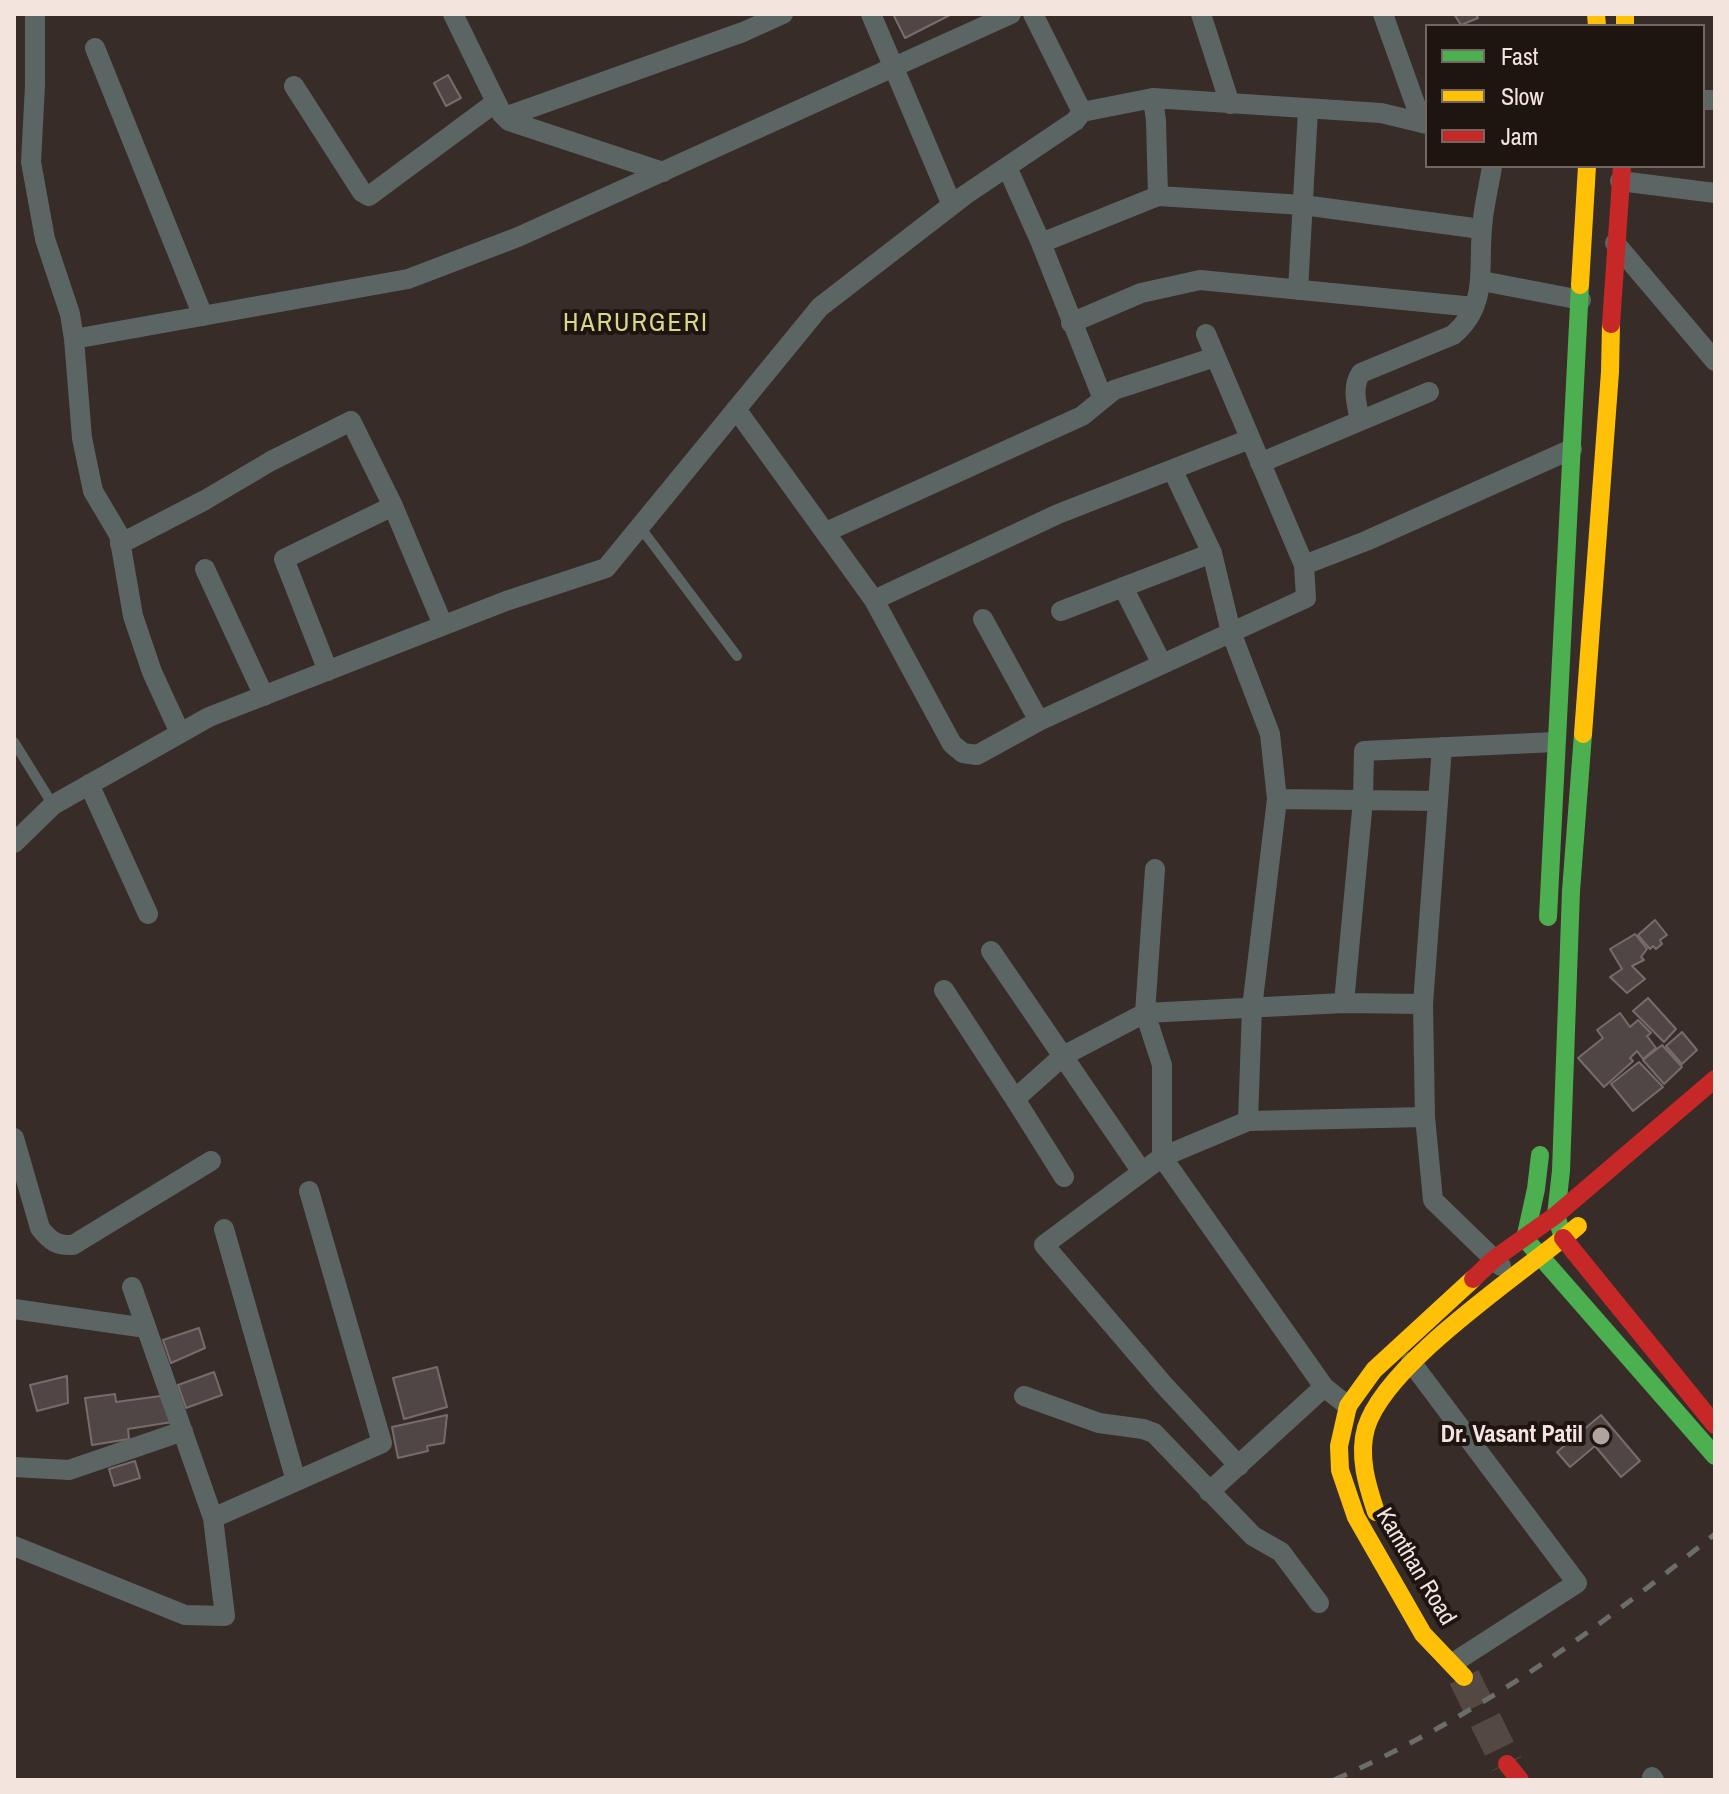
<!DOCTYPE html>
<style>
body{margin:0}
#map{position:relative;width:1729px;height:1794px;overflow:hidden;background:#372c27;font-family:"Archivo Narrow",sans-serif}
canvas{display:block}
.frame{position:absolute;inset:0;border:16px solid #f3e4de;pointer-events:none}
.legend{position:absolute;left:1425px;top:24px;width:280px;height:144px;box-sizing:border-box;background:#1e1410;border:2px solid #736762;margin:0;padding:10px 14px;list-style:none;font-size:24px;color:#f3e4de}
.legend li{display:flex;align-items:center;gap:16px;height:40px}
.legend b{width:40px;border:2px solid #736762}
</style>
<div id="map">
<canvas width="1729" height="1794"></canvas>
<div class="frame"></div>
<ul class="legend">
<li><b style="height:10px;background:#4caf50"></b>Fast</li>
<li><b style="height:10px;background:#ffc107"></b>Slow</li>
<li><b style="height:10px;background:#c62828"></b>Jam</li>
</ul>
</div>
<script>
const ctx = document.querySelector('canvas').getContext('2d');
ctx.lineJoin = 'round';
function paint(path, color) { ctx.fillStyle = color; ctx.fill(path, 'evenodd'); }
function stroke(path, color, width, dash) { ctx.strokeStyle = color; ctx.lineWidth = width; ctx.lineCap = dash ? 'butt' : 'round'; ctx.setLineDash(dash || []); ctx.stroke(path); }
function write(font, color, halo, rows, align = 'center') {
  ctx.font = font + ' "Archivo Narrow",sans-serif'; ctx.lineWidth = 8; ctx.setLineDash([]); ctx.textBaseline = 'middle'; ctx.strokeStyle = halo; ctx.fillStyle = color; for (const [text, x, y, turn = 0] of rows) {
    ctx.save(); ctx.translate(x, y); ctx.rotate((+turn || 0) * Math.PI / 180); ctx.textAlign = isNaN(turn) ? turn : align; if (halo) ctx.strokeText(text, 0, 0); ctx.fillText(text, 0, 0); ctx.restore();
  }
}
const building = new Path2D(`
 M893 14H952L905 38Z
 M1454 14H1476L1478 18 1461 25Z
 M448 75 461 98 446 106 434 83Z
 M1655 920 1667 935 1660 940 1662 944 1656 949 1653 946 1650 949 1638 935Z
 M1635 934 1647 949 1641 957 1644 960 1632 966 1645 979 1627 993 1610 977 1622 969 1610 949Z
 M1648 998 1676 1029 1664 1042 1633 1011Z
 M1620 1013 1630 1027 1638 1020 1651 1033 1647 1036 1656 1048 1643 1059 1637 1051 1630 1058 1633 1061 1604 1087 1578 1058 1603 1038 1597 1030Z
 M1682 1032 1697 1050 1682 1064 1666 1046Z
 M1662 1045 1682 1067 1664 1084 1643 1060Z
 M1639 1062 1663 1087 1633 1111 1611 1084Z
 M199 1328 205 1348 171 1363 163 1340Z
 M437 1367 447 1407 404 1419 393 1378Z
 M214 1372 222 1395 186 1408 178 1385Z
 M67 1376 68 1403 37 1411 30 1385Z
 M115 1394 116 1402 168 1395 172 1422 128 1429 129 1439 92 1445 85 1398Z
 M447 1415 444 1443 427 1446 428 1451 398 1458 392 1427Z
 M1601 1415 1640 1461 1621 1477 1595 1446 1570 1467 1557 1452Z
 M135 1461 140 1478 114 1486 109 1469Z`);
paint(building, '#504646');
stroke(building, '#766c6c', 2);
stroke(new Path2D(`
 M1464 1677 1507 1764`), '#534842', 32, [32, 16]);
stroke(new Path2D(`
 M640 527 737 656
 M14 742 53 805`), '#5b6664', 10);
stroke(new Path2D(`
 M35 14V85L31 162 45 239 70 314 74 339 82 438 93 491 119 535 133 616 152 672 180 733
 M453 14 502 114 509 121 663 172
 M871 14 952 205
 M1033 14 1082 112
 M1201 14 1230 104
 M1383 14 1422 123
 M95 48 203 316
 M294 86 362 192 369 196 496 102
 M1153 98 1156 121 1158 196
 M1703 100H1715
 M505 117 743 32 783 14
 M1007 167 1041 243 1103 399
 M1620 181 1715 193
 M1041 243 1158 196 1303 205 1481 229
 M1615 243 1715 361
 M1482 281 1581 300
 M1298 290 1308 110
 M1071 323 1141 293 1200 280 1474 307
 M1206 334 1304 565 1366 541 1572 449
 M74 339 408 279 518 237 1011 14
 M736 409 874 600 952 744 963 753 977 755 1039 721 1306 598 1304 565
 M1360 421C1357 404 1351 388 1361 373L1453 335C1489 305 1478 268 1482 229 1483 208 1489 187 1492 166
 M1260 463 1429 392
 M393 506 443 625
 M826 532 1082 416 1114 390 1215 357
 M120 544 205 500 271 461 351 421 393 506 284 559 328 671
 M1212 553 1231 632 1270 734 1277 799 1438 801
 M205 569 264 696
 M1123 587 1162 664
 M874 600 1058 514 1250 439
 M1061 611 1212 553 1173 471
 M983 619 1039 721
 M1442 747 1423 1004 1425 1117 1433 1200 1501 1266
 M89 784 148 914
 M14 843 53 805 209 717 506 601 606 568 820 307 965 195 1075 121 1082 112 1153 98 1381 113 1427 124
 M1155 869 1145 1013 1162 1065V1157L1324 1387 1348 1406
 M991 951 1142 1172
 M944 990 1015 1099 1063 1056 1145 1013 1344 1003 1423 1004
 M1344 1003 1363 800 1364 751 1555 742
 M1015 1099 1064 1177
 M1248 1121 1252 1008 1277 799
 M14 1138 40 1228C50 1241 57 1246 73 1245L211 1161
 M224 1229 296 1481
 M14 1309 146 1328
 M1411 1362 1577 1583 1456 1661
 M1024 1396 1099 1423 1143 1429 1154 1433 1253 1536 1281 1552 1319 1603
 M1239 1466 1163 1384 1044 1245 1162 1157 1248 1121 1425 1117
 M14 1467 69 1470 183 1431
 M1209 1492 1324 1387
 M213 1518 382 1443 309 1191
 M14 1546 185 1615 225 1616 213 1518 132 1287
 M1652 1777 1654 1780`), '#5b6664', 20);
stroke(new Path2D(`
 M1548 917 1580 285
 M1563 1238 1556 1215 1561 1171 1571 891 1583 734
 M1525 1239 1536 1189 1540 1155
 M1526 1240 1715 1456`), '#4caf50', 18);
stroke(new Path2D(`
 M1596 14 1597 26
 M1625 14V26
 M1580 285 1587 166
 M1583 734 1610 372 1611 324
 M1376 1512C1367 1485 1358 1456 1366 1428 1386 1362 1523 1273 1578 1226
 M1464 1677 1423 1634 1356 1517 1340 1470 1339 1446 1348 1406 1374 1370 1473 1279`), '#ffc107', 18);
stroke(new Path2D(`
 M1611 324 1622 166
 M1563 1238 1715 1425
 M1473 1279 1494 1259 1556 1215 1715 1079
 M1507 1764 1520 1780`), '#c62828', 18);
stroke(new Path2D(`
 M1334 1780C1478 1716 1593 1633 1715 1534`), '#6b6d6c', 5, [14, 14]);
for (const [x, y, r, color] of [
 [1601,1436,10,"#b1a49e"]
]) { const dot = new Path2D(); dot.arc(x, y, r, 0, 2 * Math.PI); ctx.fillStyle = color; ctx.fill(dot); stroke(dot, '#1e1410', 3); }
write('bold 24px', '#f3e4de', '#1e1410', [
 ["Dr. Vasant Patil",1583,1436]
], 'right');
write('24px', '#f3e4de', '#1e1410', [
 ["Kamthan Road",1415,1567,59]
]);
ctx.letterSpacing = '2px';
write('26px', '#d7d88a', '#1e1410', [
 ["HARURGERI",636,324]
]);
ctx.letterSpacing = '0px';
</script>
